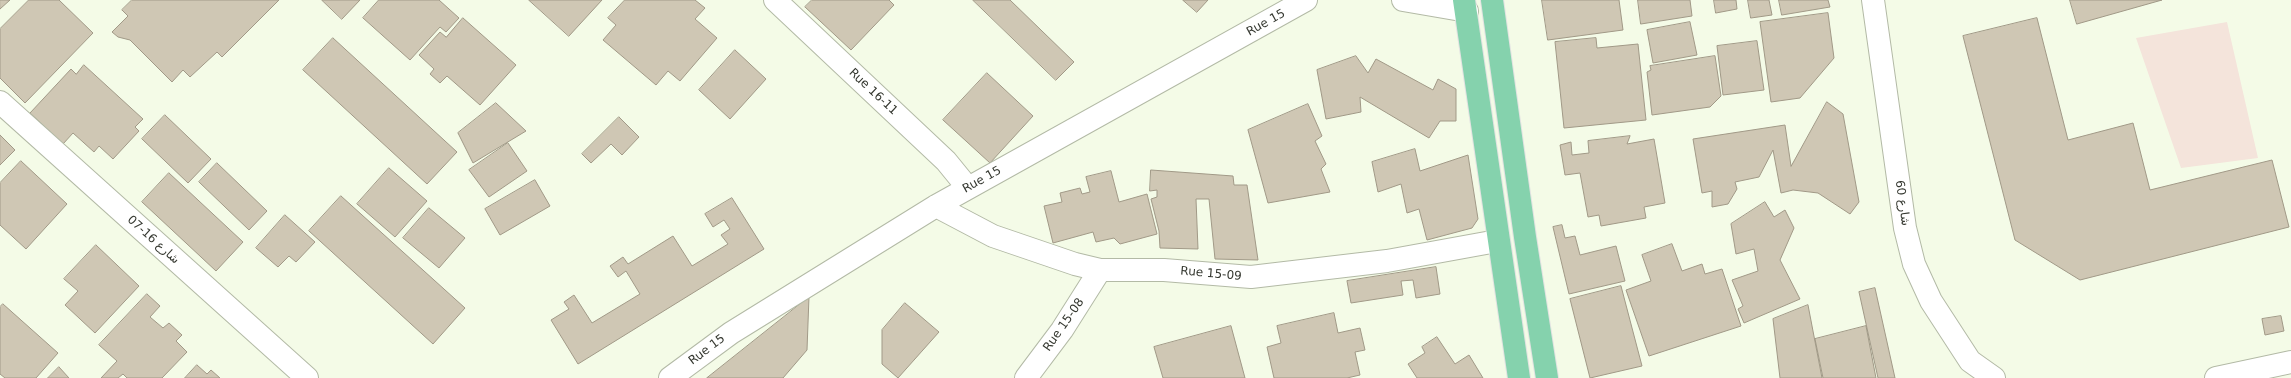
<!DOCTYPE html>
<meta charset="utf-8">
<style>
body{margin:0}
canvas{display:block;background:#f4fbe7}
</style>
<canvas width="2291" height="378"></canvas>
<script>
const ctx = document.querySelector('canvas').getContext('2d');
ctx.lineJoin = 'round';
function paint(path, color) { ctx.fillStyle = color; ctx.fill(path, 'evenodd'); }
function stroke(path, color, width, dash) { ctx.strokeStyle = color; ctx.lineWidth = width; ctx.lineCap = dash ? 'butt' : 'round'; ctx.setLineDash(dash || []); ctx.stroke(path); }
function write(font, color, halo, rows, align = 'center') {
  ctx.font = font + ' "DejaVu Sans",Vazirmatn,sans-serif'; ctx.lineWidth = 3.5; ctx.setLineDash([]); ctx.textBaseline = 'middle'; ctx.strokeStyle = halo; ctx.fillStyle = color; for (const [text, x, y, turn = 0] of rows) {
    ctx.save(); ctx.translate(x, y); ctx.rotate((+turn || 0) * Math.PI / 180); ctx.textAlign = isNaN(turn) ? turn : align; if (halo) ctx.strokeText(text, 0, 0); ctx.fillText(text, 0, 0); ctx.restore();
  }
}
paint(new Path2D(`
 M2227 22 2258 158 2181 168 2136 38Z`), '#f4e4db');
const building = new Path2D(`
 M0 0H10L0 9Z
 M29 0H59L93 33 25 103 0 78V29Z
 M132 0H279L222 57 217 52 190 77 183 70 172 82 130 40 118 37 112 32 128 16 122 10Z
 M322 0H360L342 19Z
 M379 0H439L459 18 446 32 440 27 410 60 363 18Z
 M529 0H602L569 36Z
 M625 0H695L705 8 695 19 717 38 680 81 668 71 656 85 603 40 616 25 608 18Z
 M812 0H889L894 5 851 50 805 7Z
 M973 0H1010L1074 62 1056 80Z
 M1183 0H1208L1197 12Z
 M1542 0H1619L1623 30 1548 40Z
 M1638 0H1690L1692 16 1641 24Z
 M1714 0H1736L1737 9 1716 13Z
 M1748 0H1769L1772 15 1751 18Z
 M1779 0H1828L1830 7 1782 15Z
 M2070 0H2162L2077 24Z
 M1828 13 1834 58 1800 98 1771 102 1760 22Z
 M463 18 516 65 480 105 447 76 440 83 430 74 434 69 419 55 440 32 446 37Z
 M2037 18 2068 140 2133 123 2150 190 2272 160 2289 227 2080 280 2015 240 1963 36Z
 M1690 22 1697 55 1653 63 1647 30Z
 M333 38 457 152 427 184 303 70Z
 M1596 38 1597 48 1638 44 1646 120 1564 128 1555 42Z
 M1757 41 1764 90 1723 95 1717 46Z
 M735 50 766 79 730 119 699 90Z
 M1356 56 1368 73 1376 59 1433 90 1438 79 1456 89V121H1440L1429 138 1360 97 1361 112 1326 119 1317 70Z
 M1715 56 1721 96 1710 107 1652 115 1647 72 1651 70 1650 66Z
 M84 65 143 119 135 127 139 131 113 159 99 146 94 152 73 133 63 144 30 113 71 69 76 74Z
 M987 73 1033 116 990 163 943 120Z
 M1827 102 1843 114 1859 202 1850 214 1818 193 1793 190 1781 193 1773 150 1759 177 1735 182 1737 189 1728 204 1712 207V191L1702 193 1693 139 1785 125 1791 166Z
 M496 103 526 131 473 163 458 133Z
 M1308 104 1322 136 1315 141 1326 164 1321 169 1330 192 1268 203 1248 130Z
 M165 115 211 159 188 183 142 139Z
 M619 117 639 137 622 155 611 144 591 163 582 154Z
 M0 135 15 150 0 165Z
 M1630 136 1627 144 1654 139 1665 203 1644 207 1646 218 1601 226 1599 215 1588 217 1580 173 1565 175 1560 145 1571 142 1572 155 1589 153 1588 141Z
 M508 143 527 171 489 197 469 170Z
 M1415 149 1420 171 1468 155 1478 219 1472 228 1427 240 1419 209 1407 213 1401 184 1378 192 1372 162Z
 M21 161 67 204 26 249 0 225V183Z
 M217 163 267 211 249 230 199 182Z
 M389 168 427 201 395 237 357 204Z
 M1151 170 1233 176 1234 185H1247L1258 260 1215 259 1209 199H1196L1198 249 1160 248 1159 231 1151 199 1157 197V190L1150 191Z
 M1111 171 1119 202 1147 194 1157 234 1120 244 1114 238 1096 242 1093 232 1053 243 1044 206 1062 202 1060 193 1080 188 1082 194 1090 192 1086 177Z
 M169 173 243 242 216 271 142 202Z
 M535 180 550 206 500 235 485 209Z
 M341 196 465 308 433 344 309 231Z
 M732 198 764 249 578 364 551 320 569 309 564 302 574 295 592 323 640 294 626 271 618 277 610 266 623 257 628 264 673 236 692 266 728 244 721 235 730 229 724 220 713 227 705 214Z
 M1765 202 1774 217 1785 210 1794 228 1780 260 1800 299 1744 323 1738 309 1743 306 1732 280 1758 271 1754 249 1736 254 1731 224Z
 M429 208 465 238 439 268 403 238Z
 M285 215 315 242 296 262 289 256 278 267 256 248Z
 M1562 225 1565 238 1575 236 1580 255 1616 246 1625 281 1569 294 1553 227Z
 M1672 244 1682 271 1702 264 1705 274 1722 269 1741 326 1649 356 1626 290 1651 281 1642 255Z
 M96 245 139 286 95 333 65 305 78 291 64 279Z
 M1436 267 1440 294 1416 298 1413 280 1401 281 1403 295 1351 303 1347 281Z
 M1621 286 1642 366 1590 378 1570 299Z
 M1875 288 1895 378H1878L1859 292Z
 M147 294 160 306 150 317 163 328 169 323 182 335 176 341 187 352 162 378H127L123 374 118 378H101L117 361 99 345Z
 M809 297 807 350 783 378H707Z
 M905 303 939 332 898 378 882 364V330Z
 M3 304 58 353 36 378H5L0 374V307Z
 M1808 305 1822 378H1780L1773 319Z
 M1334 313 1338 333 1360 328 1365 350 1355 352 1360 375 1347 378H1274L1267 347 1281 343 1277 326Z
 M2281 316 2284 331 2265 335 2262 319Z
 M1231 326 1245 378H1163L1154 347Z
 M1866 326 1876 378H1823L1815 339Z
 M1437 337 1455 364 1469 355 1483 378H1417L1408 364 1425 353 1422 347Z
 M197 365 207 374 211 370 220 378H185Z
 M59 367 69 378H48Z`);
paint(building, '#cfc7b4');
stroke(building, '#a19987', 1);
const minor = new Path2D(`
 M775 0 946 161 968 188
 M1403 0 1467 11
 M1873 0 1905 228 1914 264 1931 301 1970 361 1994 378
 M0 102 307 378
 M936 206 993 236 1075 264 1100 270H1164L1251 277 1387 261 1497 241
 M670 378 731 333 936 206 1306 0
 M1026 378 1062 330 1100 270
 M2216 378 2291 362`);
const major = new Path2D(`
 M1464 0 1519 378
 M1492 0 1525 237 1547 378`);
stroke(minor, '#b3baa6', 24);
stroke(major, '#e3e3e2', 24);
stroke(minor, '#fff', 22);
stroke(major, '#85d2ad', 22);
write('12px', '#353830', '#fff', [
 ["Rue 15",1266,23,-29],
 ["Rue 16-11",873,92,43],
 ["Rue 15",982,180,-29],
 ["شارع 60",1902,203,82],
 ["شارع 16-07",153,240,42],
 ["Rue 15-09",1211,274,5],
 ["Rue 15-08",1064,325,-55],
 ["Rue 15",707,350,-37]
]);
</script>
